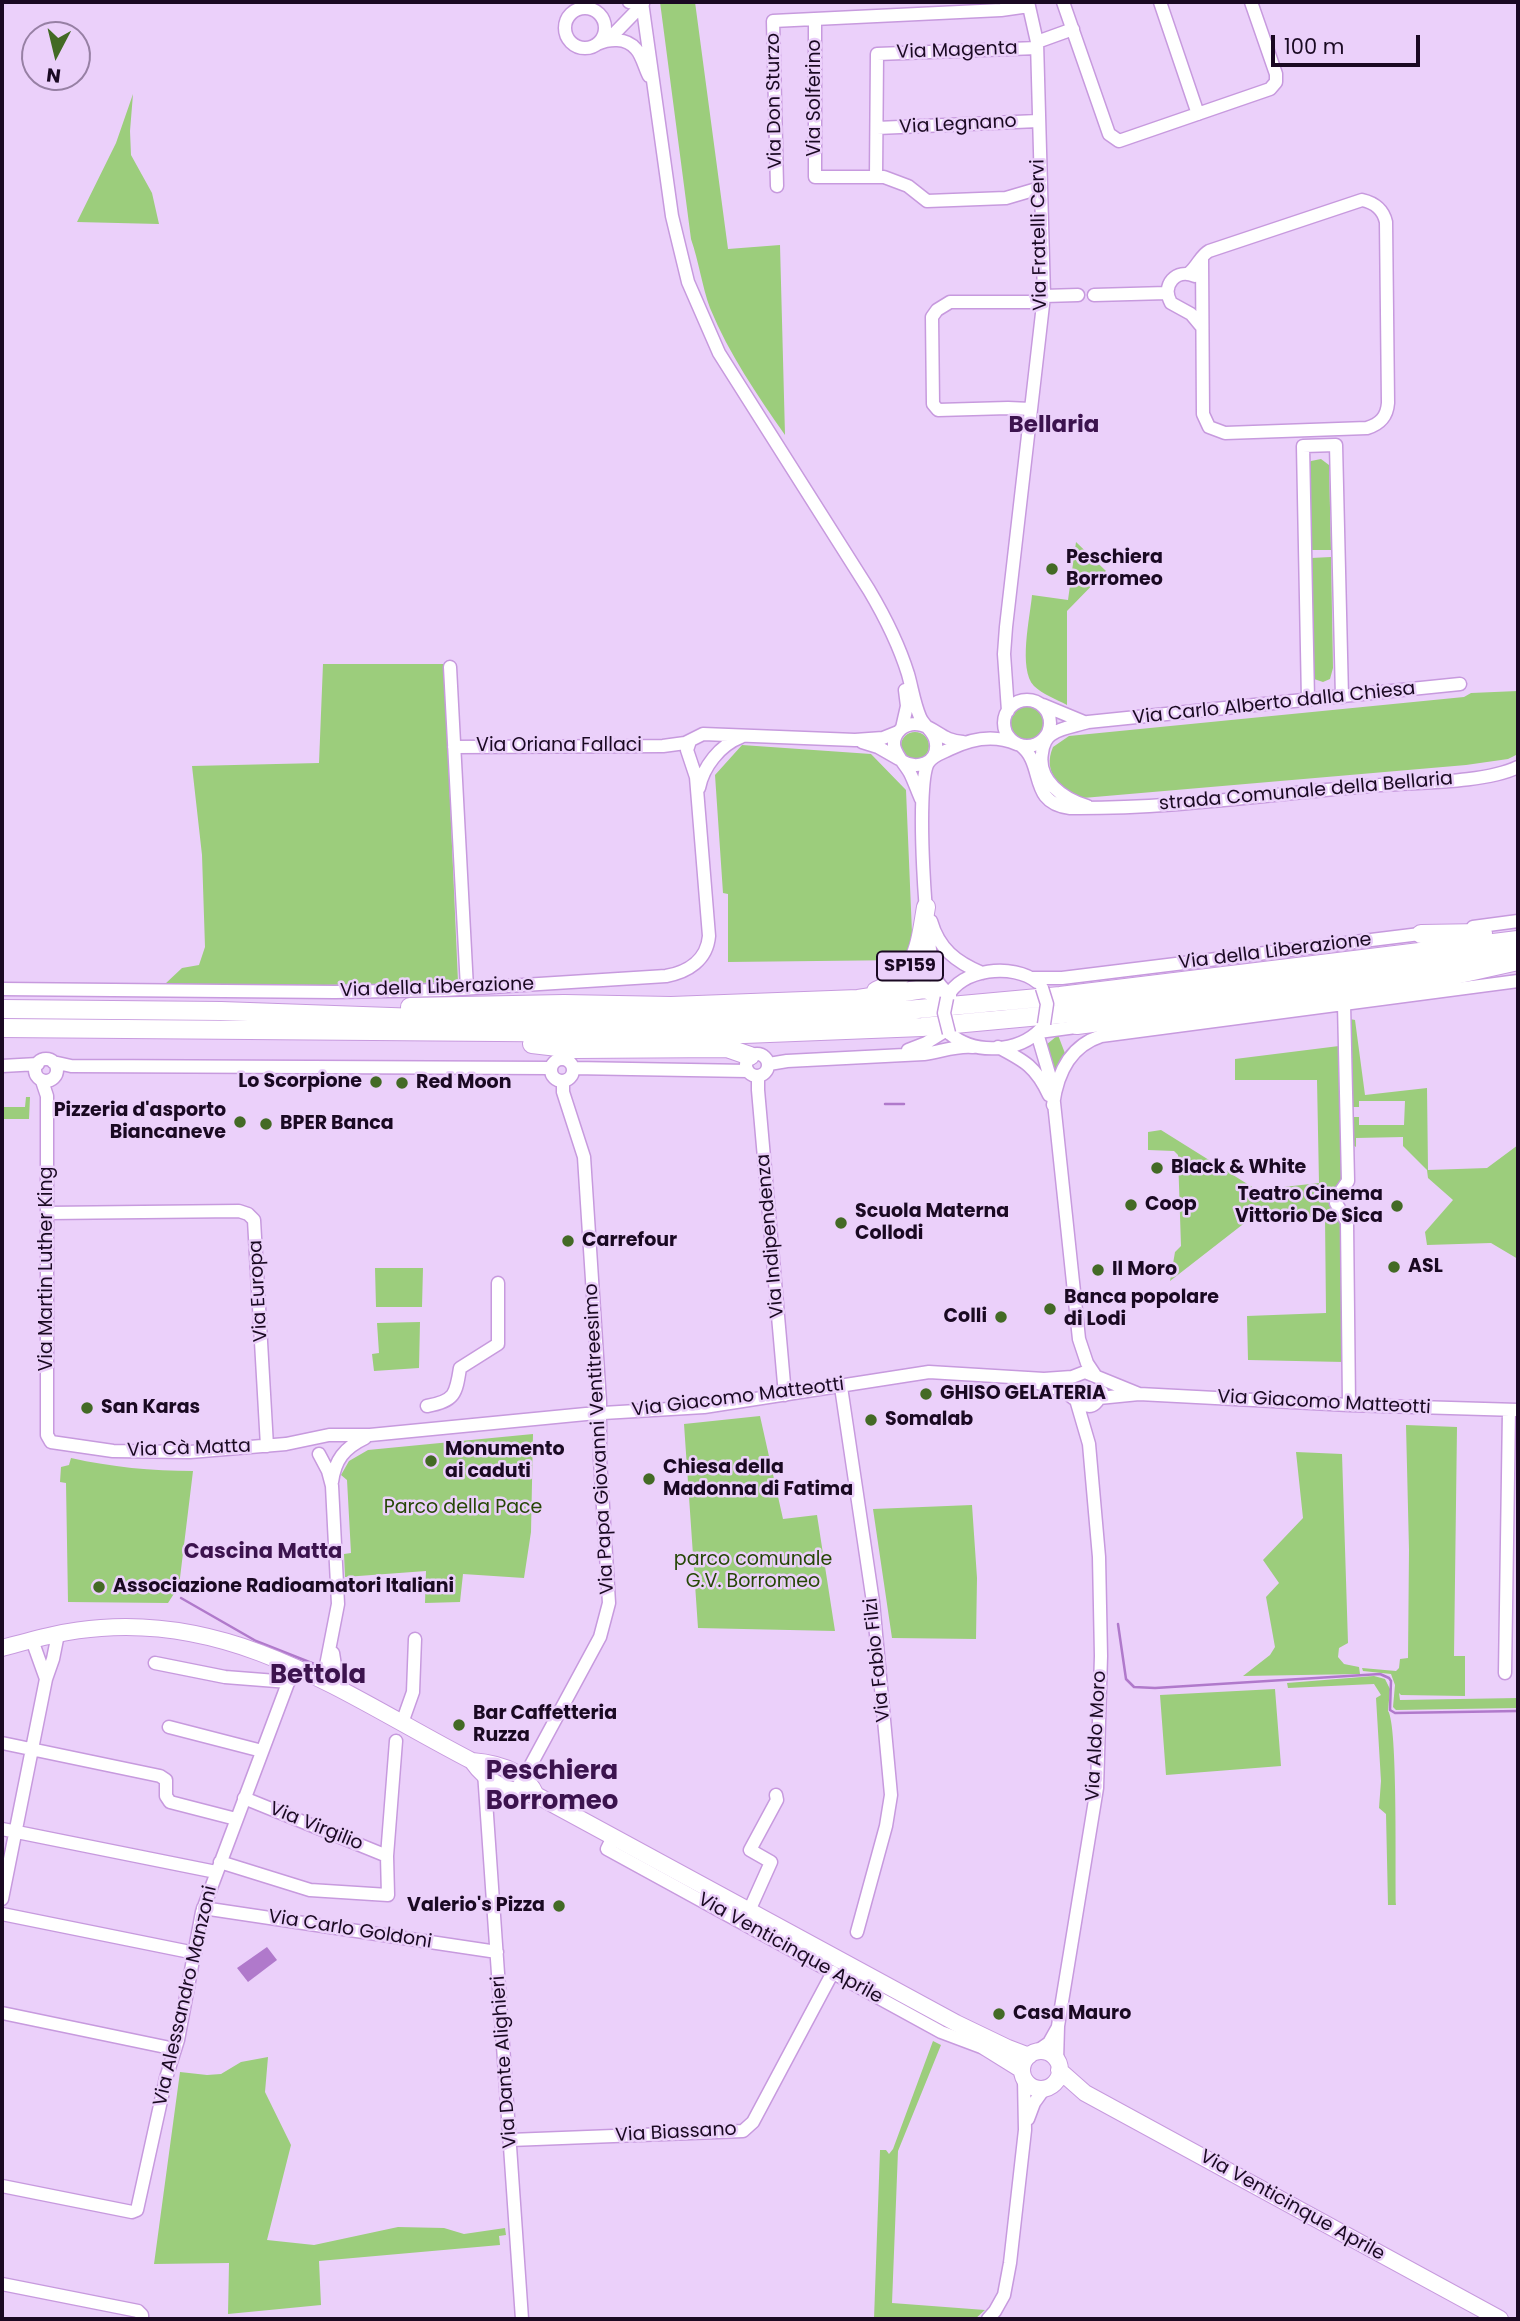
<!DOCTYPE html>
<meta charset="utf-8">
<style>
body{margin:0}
#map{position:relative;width:1520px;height:2321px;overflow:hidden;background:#ebd0fa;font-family:Poppins,sans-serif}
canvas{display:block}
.frame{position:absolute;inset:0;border:4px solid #1a0922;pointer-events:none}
.north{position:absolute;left:21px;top:21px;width:70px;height:70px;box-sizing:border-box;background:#ebd0fa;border:2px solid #9780a4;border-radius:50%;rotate:187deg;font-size:19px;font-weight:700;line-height:28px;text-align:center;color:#1a0922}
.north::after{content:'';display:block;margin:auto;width:24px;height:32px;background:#436a25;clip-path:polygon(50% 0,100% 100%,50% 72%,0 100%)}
.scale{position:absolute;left:1271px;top:35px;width:149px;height:32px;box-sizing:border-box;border:4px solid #1a0922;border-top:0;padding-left:9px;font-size:21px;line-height:24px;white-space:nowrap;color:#1a0922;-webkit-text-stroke:5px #ebd0fa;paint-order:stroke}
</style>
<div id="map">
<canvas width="1520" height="2321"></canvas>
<div class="frame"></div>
<div class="north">N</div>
<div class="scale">100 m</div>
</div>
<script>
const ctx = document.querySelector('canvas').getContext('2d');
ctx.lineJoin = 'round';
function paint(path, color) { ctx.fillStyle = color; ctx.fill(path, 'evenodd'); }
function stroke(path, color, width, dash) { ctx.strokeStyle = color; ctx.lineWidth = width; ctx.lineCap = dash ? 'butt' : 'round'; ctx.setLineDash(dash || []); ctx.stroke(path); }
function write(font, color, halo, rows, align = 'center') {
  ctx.font = font + ' Poppins,sans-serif'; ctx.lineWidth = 5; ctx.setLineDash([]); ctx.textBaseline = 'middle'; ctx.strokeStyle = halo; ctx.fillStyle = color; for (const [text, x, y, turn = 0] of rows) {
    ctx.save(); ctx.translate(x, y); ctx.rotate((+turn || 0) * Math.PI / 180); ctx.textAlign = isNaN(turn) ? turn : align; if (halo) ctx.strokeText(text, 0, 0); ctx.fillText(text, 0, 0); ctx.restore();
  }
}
paint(new Path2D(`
 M660 2H695L728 249 780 245 785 435C757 395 729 354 710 308 702 286 699 262 691 239Z
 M133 94 130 131 131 155 152 193 159 224 77 222 116 143Z
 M1321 459 1329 465 1331 550H1309L1308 464 1311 461Z
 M1076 542 1106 571 1067 611V705C1056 699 1042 694 1034 686 1018 669 1030 618 1032 595L1068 600Z
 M1331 557 1333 668 1330 679 1323 682 1314 679 1313 674 1311 558Z
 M323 664H444L458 982 324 985 165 984 182 968 199 965 205 947 202 855 192 766 319 763Z
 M1518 691V754L1508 759 1466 765 1083 798C1060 788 1042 773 1053 747L1069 736 1464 697 1471 693Z
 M1010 723a17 17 0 1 1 34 0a17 17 0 1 1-34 0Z
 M901 746a14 14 0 1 1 28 0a14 14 0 1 1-28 0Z
 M742 745 871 754 906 790 912 933 906 960 728 962V894L723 893 715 775Z
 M1350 1019 1355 1020 1365 1095 1427 1088 1428 1170 1487 1168 1518 1145V1259L1491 1243 1427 1245 1425 1232 1453 1200 1428 1178 1427 1170 1403 1146V1137L1356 1138V1147L1353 1145 1352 1117H1359V1125H1404L1405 1101H1359V1107H1352Z
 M1058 1035 1066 1056 1056 1077 1046 1045Z
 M1339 1046 1342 1179 1332 1195V1206L1342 1228 1344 1362 1248 1360 1247 1316 1326 1313 1325 1217 1251 1218 1170 1281 1175 1252 1181 1246 1178 1155 1174 1151 1148 1150V1132L1161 1130 1257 1190 1319 1183 1317 1080H1235V1059Z
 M26 1097H30L29 1119H2V1107H25Z
 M375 1268H423L422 1307H376Z
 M420 1322 419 1368 374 1371 372 1354 379 1353 377 1323Z
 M760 1416 783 1519 817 1515 835 1631 698 1628 684 1424Z
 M1406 1425 1457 1427 1454 1656H1465V1696L1401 1695 1399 1693 1400 1700 1518 1698V1708L1396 1710 1393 1707 1395 1685 1391 1674 1363 1671 1362 1668 1396 1671 1399 1668 1400 1659 1408 1658 1409 1550Z
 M533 1434 531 1532 524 1578 463 1574 460 1602 425 1603 426 1571 345 1577 344 1554 351 1553 347 1480 341 1475 349 1461 368 1450Z
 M1296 1452 1342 1454 1348 1643 1339 1648 1338 1657 1344 1664 1359 1667 1360 1674 1243 1676 1270 1655 1275 1647 1266 1597 1279 1583 1263 1560 1303 1518Z
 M71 1458C111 1467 152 1471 193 1471L179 1586 168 1603 68 1602 66 1483 60 1482 61 1467 69 1465Z
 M972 1505 977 1578 976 1639 892 1638 873 1509Z
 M1374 1676 1385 1679 1390 1689 1388 1711C1398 1724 1395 1877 1396 1905H1388L1386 1814 1379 1808 1381 1781 1376 1698 1381 1695 1374 1684 1288 1688 1287 1683Z
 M1275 1689 1281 1766 1166 1775 1160 1695Z
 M933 2041 941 2045 898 2151 892 2303 985 2310 975 2319H874L880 2150H886L889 2154 893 2149Z
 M268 2057 265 2092 291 2145 267 2240 314 2245 398 2227 444 2228 464 2234 505 2228 506 2235 499 2236 500 2245 319 2261 321 2305 228 2314 229 2263 154 2264 180 2072 207 2075 221 2074 241 2062Z`), '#9ccd7c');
paint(new Path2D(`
 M267 1947 277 1960 248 1982 237 1968Z`), '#b079cb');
stroke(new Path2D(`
 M885 1104H904
 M181 1598 256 1641 322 1667
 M1118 1624 1126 1679 1134 1687 1155 1688 1380 1674 1389 1678 1391 1681 1390 1710 1395 1713 1518 1711`), '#b079cb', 2.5);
const minor = new Path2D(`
 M629 2 643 4
 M642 2 672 216 688 282 719 353 869 590C885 617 899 645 908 674 912 688 914 703 920 717 924 727 936 732 936 744 938 764 916 770 902 761
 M1063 2 1109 134 1119 141 1270 89 1276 82V74L1251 2
 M1160 2 1198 114
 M565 28a20 20 0 1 1 40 0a20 20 0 1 1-40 0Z
 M815 19V177H884L908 186 927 201 1006 198 1040 188
 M609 39 643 4
 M1037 42 1073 29
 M597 44C609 39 626 37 636 49 642 55 645 69 649 76
 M877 128 1038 121
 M876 177 877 54 1037 48
 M777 186 773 21 1001 10 1029 6
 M1189 273C1197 267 1201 255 1209 251L1362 200C1375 203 1383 209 1386 222L1388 403C1387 417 1380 424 1367 428L1225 433 1209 427 1203 414 1202 259
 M1195 276C1176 268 1161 285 1171 303L1191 314 1201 326
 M1094 295 1167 293
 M1044 296 1078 295
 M1031 409 1008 408 938 410 933 404 932 317 937 310 950 302H1043
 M450 667 467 988
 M1004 723a23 23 0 1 1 46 0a23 23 0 1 1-46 0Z
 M1308 700 1303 446 1336 445 1342 697
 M1043 705 1084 722
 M1008 711 1004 654 1006 627 1044 296 1037 42 1028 2
 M902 728 907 706 905 690
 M862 742 878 747 899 759
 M1020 745C1046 764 1027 803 1070 808 1171 809 1270 794 1370 786 1411 782 1483 784 1518 767
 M454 747 663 746 685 743 703 734 855 740 883 738 898 732
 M699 788C703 767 720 745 741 737
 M921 799C917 790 914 781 910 773 902 759 884 745 901 729 907 724 915 723 922 725 938 730 943 741 963 742
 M1087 806C1063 799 1037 780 1042 753 1043 745 1045 738 1052 734 1062 727 1076 726 1088 722L1460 684
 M931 921C939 949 956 962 982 973
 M1473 927 1518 921
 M1032 978H1062L1428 933
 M2 989 335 992 444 990 666 976C688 972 707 960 709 936L696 777 687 750 690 741
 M948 994C943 988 938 984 935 977 926 948 915 787 928 763 933 755 942 753 950 749 972 738 994 734 1017 744
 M947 998C960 968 1014 963 1037 982
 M1344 1004 1348 1181 1339 1194 1336 1203 1347 1222 1349 1405
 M1039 1032 1083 1026
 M949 1033C974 1055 1018 1053 1041 1029
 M1037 1033 1052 1084 1079 1339 1087 1363 1095 1375
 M998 1047C1025 1061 1036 1067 1049 1095
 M908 1050 926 1043 942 1033
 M746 1065a11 11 0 1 1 22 0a11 11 0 1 1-22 0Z
 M551 1070a11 11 0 1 1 22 0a11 11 0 1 1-22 0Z
 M35 1070a11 11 0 1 1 22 0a11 11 0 1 1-22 0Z
 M53 1062 71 1066 551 1068
 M769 1064 787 1061 924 1054C940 1052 957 1045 973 1047
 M2 1066 38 1064
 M573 1068 748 1071
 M758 1076V1090L785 1395
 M42 1081 47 1096V1435L51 1442 113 1451 190 1452 286 1444 329 1435H370L586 1414 704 1407 929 1372 1044 1379 1072 1377 1085 1372 1139 1394
 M1053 1105C1057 1074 1070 1046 1101 1036L1518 981
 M47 1213 239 1211 248 1214 254 1220 267 1446
 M1038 1383C1047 1386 1058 1388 1066 1393 1079 1401 1092 1418 1102 1392
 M841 1387 873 1602 891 1795 886 1826 857 1932
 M1099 1398 1139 1394 1349 1405 1518 1410
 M427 1406C455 1401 456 1394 460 1368L498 1344V1283
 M319 1454 328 1471 332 1486 338 1604 323 1681
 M332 1482C335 1460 344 1448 365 1438
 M32 1640 46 1679
 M333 1653 337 1678 345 1691
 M155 1663 225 1677 289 1682
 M1505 1673 1509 1410
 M402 1723 413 1692 415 1639
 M169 1727 262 1751
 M2 1743 160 1776 166 1780V1796L170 1802 236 1819
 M484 1772 522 2319
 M244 1798 387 1856
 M488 1806 497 1793 514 1789 520 1785 600 1637 609 1603 600 1459V1402L584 1157 563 1092V1081
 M2 1829 216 1872
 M613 1837 607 1849 941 2032 989 2050
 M220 1862 310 1890 388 1895 387 1856 396 1741
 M2 1899 46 1679 53 1659 58 1634
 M203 1908 497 1952
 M749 1911 771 1862 750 1850 777 1800 776 1795
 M2 1914 195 1953
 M2 2013 175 2049
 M1036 2052 1049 2043 1058 2027
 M1057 2061 1058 2026 1097 1788 1101 1656 1099 1557 1089 1444 1077 1403
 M1028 2119 1034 2103 1044 2089
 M510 2140 743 2131 753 2122 833 1972
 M2 2186 132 2212 137 2210 166 2078 178 2040 202 1912 294 1667
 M2 2284 138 2311 142 2315V2319
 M988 2319 995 2311 1004 2295 1010 2263 1025 2130 1024 2079`);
const major = new Path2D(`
 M2 1648C35 1639 67 1630 101 1628 243 1617 352 1699 472 1761 496 1763 525 1770 536 1795
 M472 1761C488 1784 508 1792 536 1795L956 2023 1008 2048 1029 2056
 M985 2047 1022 2070
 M1022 2070a19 19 0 1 1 38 0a19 19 0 1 1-38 0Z
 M1059 2070 1085 2093 1500 2319`);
const highway = new Path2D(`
 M1421 934 1483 933
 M876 991C919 972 919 948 926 907
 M410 1007 564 1004 671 1006 858 999 924 989 947 995
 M2 1009 221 1011 447 1019 747 1018 885 1012 1060 996 1518 940
 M1077 1025 1446 977 1518 961
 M2 1028 744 1034 922 1027 1062 1014 1431 962 1518 952
 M532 1044 575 1049 727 1048 750 1056`);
stroke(minor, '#c79ade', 15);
stroke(major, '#c79ade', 18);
stroke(highway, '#c79ade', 20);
stroke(minor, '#fff', 12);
stroke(major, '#fff', 16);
stroke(highway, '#fff', 18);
const minorBridge = new Path2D(`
 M1042 988 1047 1004 1044 1024
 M947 998 944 1013 949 1033`);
stroke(minorBridge, '#c79ade', 15, []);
stroke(minorBridge, '#fff', 12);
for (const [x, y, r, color] of [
 [1052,569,7,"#436a25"],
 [376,1082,7,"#436a25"],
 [402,1083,7,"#436a25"],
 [240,1122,7,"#436a25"],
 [266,1124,7,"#436a25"],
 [1157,1168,7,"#436a25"],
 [1131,1205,7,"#436a25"],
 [1397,1206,7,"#436a25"],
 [841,1223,7,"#436a25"],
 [568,1241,7,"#436a25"],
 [1394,1267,7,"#436a25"],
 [1098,1270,7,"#436a25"],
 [1050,1309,7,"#436a25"],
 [1001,1317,7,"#436a25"],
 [926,1394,7,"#436a25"],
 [87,1408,7,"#436a25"],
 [871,1420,7,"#436a25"],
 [431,1461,7,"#436a25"],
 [649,1479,7,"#436a25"],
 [99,1587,7,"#436a25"],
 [459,1725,7,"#436a25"],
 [559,1906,7,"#436a25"],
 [999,2014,7,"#436a25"]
]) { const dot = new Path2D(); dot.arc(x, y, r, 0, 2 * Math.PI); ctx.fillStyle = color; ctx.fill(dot); stroke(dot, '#ebd0fa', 2.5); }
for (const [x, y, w] of [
 [910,966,66]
]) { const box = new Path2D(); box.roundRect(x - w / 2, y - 14.5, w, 29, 5); ctx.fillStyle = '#ebd0fa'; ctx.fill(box); stroke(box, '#1a0922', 2); }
write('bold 18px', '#1a0922', null, [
 ["SP159",910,966]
]);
write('19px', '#1a0922', '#ebd0fa', [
 ["Via Magenta",957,51,-2],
 ["Via Solferino",815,98,-90],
 ["Via Don Sturzo",775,101,-91],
 ["Via Legnano",958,125,-3],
 ["Via Fratelli Cervi",1040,235,-91],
 ["Via Carlo Alberto dalla Chiesa",1274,704,-6],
 ["Via Oriana Fallaci",559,746],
 ["strada Comunale della Bellaria",1306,792,-5],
 ["Via della Liberazione",1275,952,-7],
 ["Via della Liberazione",437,988,-2],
 ["Via Indipendenza",771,1236,-95],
 ["Via Martin Luther King",47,1269,-90],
 ["Via Europa",259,1291,-93],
 ["Via Giacomo Matteotti",738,1398,-7],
 ["Via Giacomo Matteotti",1324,1403,3],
 ["Via Papa Giovanni Ventitreesimo",600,1439,-93],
 ["Via Cà Matta",189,1449,-2],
 ["Via Fabio Filzi",878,1660,-96],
 ["Via Aldo Moro",1097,1736,-87],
 ["Via Virgilio",316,1827,22],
 ["Via Carlo Goldoni",350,1930,9],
 ["Via Venticinque Aprile",790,1949,29],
 ["Via Alessandro Manzoni",186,1996,-77],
 ["Via Dante Alighieri",505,2062,-94],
 ["Via Biassano",676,2133,-3],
 ["Via Venticinque Aprile",1292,2206,29]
]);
write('bold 19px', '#1a0922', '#ebd0fa', [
 ["Peschiera",1066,558],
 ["Borromeo",1066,580],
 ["Lo Scorpione",362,1082,"right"],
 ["Red Moon",416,1083],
 ["Pizzeria d'asporto",226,1111,"right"],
 ["Biancaneve",226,1133,"right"],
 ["BPER Banca",280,1124],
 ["Black & White",1171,1168],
 ["Teatro Cinema",1383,1195,"right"],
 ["Vittorio De Sica",1383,1217,"right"],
 ["Coop",1145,1205],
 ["Scuola Materna",855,1212],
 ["Collodi",855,1234],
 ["Carrefour",582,1241],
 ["ASL",1408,1267],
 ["Il Moro",1112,1270],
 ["Banca popolare",1064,1298],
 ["di Lodi",1064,1320],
 ["Colli",987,1317,"right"],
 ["GHISO GELATERIA",940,1394],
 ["San Karas",101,1408],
 ["Somalab",885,1420],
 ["Monumento",445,1450],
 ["ai caduti",445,1472],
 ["Chiesa della",663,1468],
 ["Madonna di Fatima",663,1490],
 ["Associazione Radioamatori Italiani",113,1587],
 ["Bar Caffetteria",473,1714],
 ["Ruzza",473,1736],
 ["Valerio's Pizza",545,1906,"right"],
 ["Casa Mauro",1013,2014]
], 'left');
write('19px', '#264706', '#ebd0fa', [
 ["Parco della Pace",463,1508],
 ["parco comunale",753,1560],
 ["G.V. Borromeo",753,1582]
]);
write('bold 21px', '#3c134e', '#ebd0fa', [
 ["Cascina Matta",263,1553]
]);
write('bold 23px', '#3c134e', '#ebd0fa', [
 ["Bellaria",1054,426]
]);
write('bold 26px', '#3c134e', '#ebd0fa', [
 ["Bettola",318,1676],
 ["Peschiera",552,1772],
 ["Borromeo",552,1802]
]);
</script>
